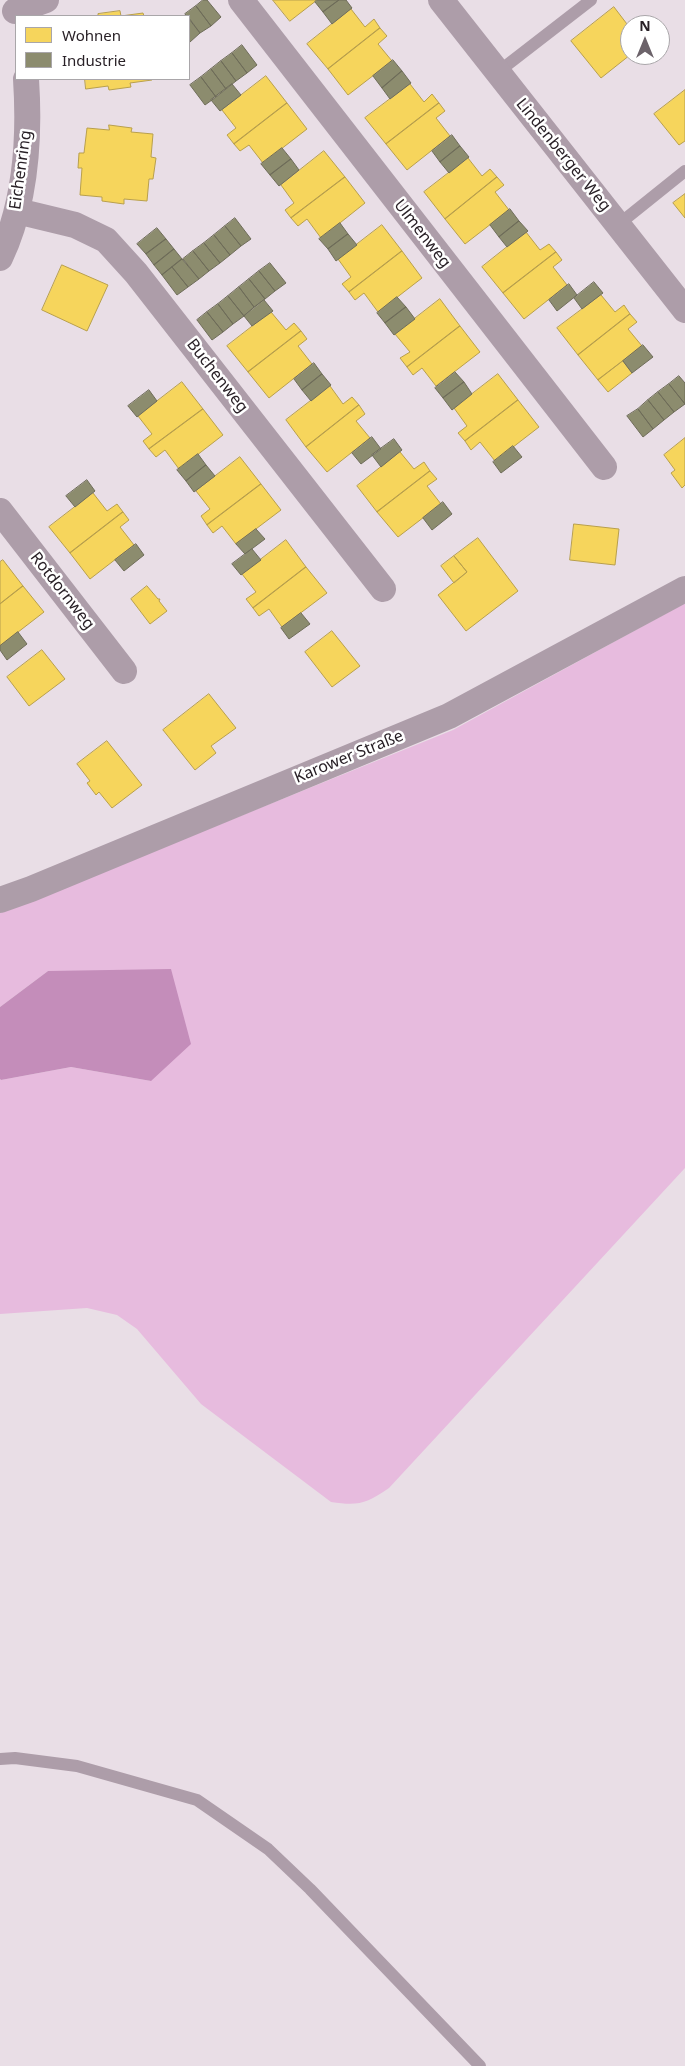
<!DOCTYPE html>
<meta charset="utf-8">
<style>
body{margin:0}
#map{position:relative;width:685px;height:2066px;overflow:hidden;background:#e9dee6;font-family:"Noto Sans",sans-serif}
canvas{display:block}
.legend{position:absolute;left:15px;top:15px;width:175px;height:65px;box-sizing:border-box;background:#fff;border:1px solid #a9a6a9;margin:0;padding:6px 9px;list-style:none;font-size:15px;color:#292127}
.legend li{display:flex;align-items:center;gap:10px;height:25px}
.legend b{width:25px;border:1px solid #a9a6a9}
.north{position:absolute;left:620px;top:15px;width:50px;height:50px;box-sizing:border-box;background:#fff;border:1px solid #a9a6a9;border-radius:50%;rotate:0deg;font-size:14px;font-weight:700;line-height:20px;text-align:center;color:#292127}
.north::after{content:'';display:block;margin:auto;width:18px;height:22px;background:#6c636a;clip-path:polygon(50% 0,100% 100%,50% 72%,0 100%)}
</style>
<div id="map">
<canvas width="685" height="2066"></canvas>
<ul class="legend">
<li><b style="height:14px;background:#f6d55c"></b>Wohnen</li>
<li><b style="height:14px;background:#8c8c6e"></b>Industrie</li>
</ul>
<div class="north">N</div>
</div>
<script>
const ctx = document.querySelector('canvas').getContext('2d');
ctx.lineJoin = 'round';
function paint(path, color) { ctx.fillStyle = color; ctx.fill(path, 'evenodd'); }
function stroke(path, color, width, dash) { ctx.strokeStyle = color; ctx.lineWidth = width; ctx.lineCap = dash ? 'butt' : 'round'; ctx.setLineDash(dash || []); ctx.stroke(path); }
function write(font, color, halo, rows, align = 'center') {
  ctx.font = font + ' "Noto Sans",sans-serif'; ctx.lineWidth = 5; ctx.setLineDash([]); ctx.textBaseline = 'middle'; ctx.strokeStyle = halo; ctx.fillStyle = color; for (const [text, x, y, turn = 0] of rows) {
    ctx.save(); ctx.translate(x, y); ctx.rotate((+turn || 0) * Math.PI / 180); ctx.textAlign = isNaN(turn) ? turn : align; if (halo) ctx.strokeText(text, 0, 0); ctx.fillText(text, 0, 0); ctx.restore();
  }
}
paint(new Path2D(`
 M685 603V1168L389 1488C366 1504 358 1506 331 1502L201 1404 137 1329 117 1315 87 1308 0 1314V1079L1 1080 71 1067 151 1081 48 971 0 1007V913L453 730Z`), '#e7bbde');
paint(new Path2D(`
 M171 969 191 1044 151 1081 71 1067 1 1080 0 1079V1007L48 971Z`), '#c48dba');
const homes = new Path2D(`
 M273 0H317L290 21Z
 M614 7 630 28V55L601 78 571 41Z
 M351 9 365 27 374 19 380 28 328 69 307 44Z
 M120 11 121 16 143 13 144 16H98V14Z
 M380 28 387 36 378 44 392 61 348 95 328 69Z
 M266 76 287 103 234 144 227 135 236 128 222 110Z
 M85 79H152V80L130 83 131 87 109 90 108 86 86 89Z
 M410 84 424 102 432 94 439 103 386 144 365 118Z
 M685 90V141L679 145 654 114Z
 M287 103 307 129 263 163 249 145 240 151 234 144Z
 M439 103 445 111 436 118 450 136 407 170 386 144Z
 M109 125 132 128 131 132 153 134 151 157 156 158 153 179H149L147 201 124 199V204L102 201V197L80 195 82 168H78L79 153H84L87 128 109 130Z
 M324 151 345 177 291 218 285 210 294 203 281 185Z
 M468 158 482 176 490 169 497 177 445 219 424 192Z
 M345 177 365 203 321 238 307 219 298 226 291 218Z
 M497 177 504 185 495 192 509 210 465 244 445 219Z
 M685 194V218L673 203Z
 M382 225 402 251 349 292 342 284 351 277 338 259Z
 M526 232 540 250 549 244 556 252 503 293 482 267Z
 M402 251 422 278 378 312 364 293 355 300 349 292Z
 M556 252 562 260 553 267 567 285 524 319 503 293Z
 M62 265 108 285 87 331 42 310Z
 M601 295 615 312 624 305 630 314 578 355 557 328Z
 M440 299 460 326 407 367 400 358 410 352 395 334Z
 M271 312 286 330 294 323 301 331 248 372 227 346Z
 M630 314 637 322 628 329 642 346 598 380 578 355Z
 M460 326 480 352 436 386 422 368 413 375 407 367Z
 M301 331 307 339 298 346 312 364 269 398 248 372Z
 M623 361 632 373 608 392 598 380Z
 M498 374 518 400 465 441 458 433 467 426 454 408Z
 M182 382 203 409 149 449 143 441 152 434 138 416Z
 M330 386 343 404 352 397 359 405 306 447 286 420Z
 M518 400 539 427 495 461 480 442 471 450 465 441Z
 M359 405 365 414 356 421 370 438 327 472 306 447Z
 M203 409 223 435 179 469 165 450 156 457 149 449Z
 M685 438V485L682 488 671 473 675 470 664 455Z
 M400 452 414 469 424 462 430 471 377 512 357 486Z
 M240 457 261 484 207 525 201 516 210 509 196 491Z
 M430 471 437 479 427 486 441 504 398 537 377 512Z
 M261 484 281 510 236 544 222 526 213 533 207 525Z
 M93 493 107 511 117 504 123 512 70 553 49 527Z
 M123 512 129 520 120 527 134 545 90 579 70 553Z
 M574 524 619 529 615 565 570 560Z
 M478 538 518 591 466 631 438 595 467 572 454 556Z
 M286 540 306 567 253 608 246 599 256 592 242 574Z
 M454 556 467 572 454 583 441 566Z
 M3 560 23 586 0 604V562Z
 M306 567 327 593 282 627 269 609 259 616 253 608Z
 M23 586 44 612 0 646V604Z
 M147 586 158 599H160L159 601 167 611 150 624 131 599Z
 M332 631 360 666 332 687 305 652Z
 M42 650 65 679 29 706 7 677Z
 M209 694 236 728 211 746 216 753 195 770 163 730Z
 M107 741 142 785 112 808 99 792 96 795 87 783 90 781 77 764Z`);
paint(homes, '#f6d55c');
stroke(homes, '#b89f4c', 1);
const industry = new Path2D(`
 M203 0H207L221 17 211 26 196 6Z
 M317 0H339L323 12 315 2Z
 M339 0H346L352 8 332 24 323 12Z
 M196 6 211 26 200 33 185 14Z
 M189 18 200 33 190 42 189 40Z
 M242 45 257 65 247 73 232 53Z
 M232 53 247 73 236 81 221 61Z
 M393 60 402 71 382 88 373 76Z
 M221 61 236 81 226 89 211 69Z
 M211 69 226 89 216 97 201 77Z
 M402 71 411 83 390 99 382 88Z
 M201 77 216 97 205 105 190 85Z
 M232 84 241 95 220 111 211 100Z
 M452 135 460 146 440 162 432 151Z
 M460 146 469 157 449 173 440 162Z
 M282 148 291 159 270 175 261 164Z
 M291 159 299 170 279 186 270 175Z
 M510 209 519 221 499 237 490 225Z
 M235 218 251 239 241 246 225 226Z
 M519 221 528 231 507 247 499 237Z
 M340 223 348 234 328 249 319 239Z
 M225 226 241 246 230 255 214 235Z
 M157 228 166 239 146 254 137 244Z
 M348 234 357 245 336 261 328 249Z
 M214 235 230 255 220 263 204 243Z
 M166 239 174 249 154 265 146 254Z
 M204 243 220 263 209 271 193 251Z
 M174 249 182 259 162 275 154 265Z
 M193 251 209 271 199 279 183 259Z
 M182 259 199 279 188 287 172 267Z
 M270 263 286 283 275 291 259 271Z
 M172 267 188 287 177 295 162 275Z
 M259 271 275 291 265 299 249 279Z
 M249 279 265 299 254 307 239 287Z
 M594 282 603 293 582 309 574 298Z
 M569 284 577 295 557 311 549 300Z
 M239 287 254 307 244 316 228 296Z
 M228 296 244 316 233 324 218 304Z
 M397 297 406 307 385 323 377 313Z
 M264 300 273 311 252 326 244 316Z
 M218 304 233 324 223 332 207 312Z
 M406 307 415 319 394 335 385 323Z
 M207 312 223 332 212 340 197 320Z
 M643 345 653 357 632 373 623 361Z
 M314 363 322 374 302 390 294 379Z
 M455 372 464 382 443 398 435 388Z
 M322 374 331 385 311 401 302 390Z
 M679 376 685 383V404L669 384Z
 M464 382 472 394 452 410 443 398Z
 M669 384 685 404 674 412 658 392Z
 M149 390 157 401 137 417 128 406Z
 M658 392 674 412 664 420 648 400Z
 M648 400 664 420 653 429 638 409Z
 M638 409 653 429 643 437 627 416Z
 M372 437 381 449 361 464 352 453Z
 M394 439 402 450 381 467 372 455Z
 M513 446 522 457 501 473 493 462Z
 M198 454 206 465 186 481 177 470Z
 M206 465 215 476 194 492 186 481Z
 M87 480 95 491 75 507 66 496Z
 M443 502 452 514 432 530 423 518Z
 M256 529 265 539 245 554 236 544Z
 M136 544 144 555 124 571 115 560Z
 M252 549 261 560 241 575 232 564Z
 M301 613 310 624 289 639 281 628Z
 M18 632 27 644 7 660 0 650V646Z`);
paint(industry, '#8c8c6e');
stroke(industry, '#6e6c59', 1);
stroke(new Path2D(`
 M498 72 591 0
 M619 224 685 171
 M0 1759 15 1758 77 1766 197 1800 268 1849 310 1889 480 2066`), '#ad9da9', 12);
stroke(new Path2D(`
 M241 0 604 467
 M441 0 685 310
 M15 11 46 0
 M17 211 75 225 106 240 136 273 383 589
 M0 258C26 203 30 139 26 79
 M0 511 124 671
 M0 900 31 889 449 716 685 589`), '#ad9da9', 26);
write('16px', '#292127', '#fff', [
 ["Lindenberger Weg",563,155,51],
 ["Eichenring",21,170,-82],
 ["Ulmenweg",422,234,52],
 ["Buchenweg",217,376,52],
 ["Rotdornweg",62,591,52],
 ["Karower Straße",349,757,-22]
]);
</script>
